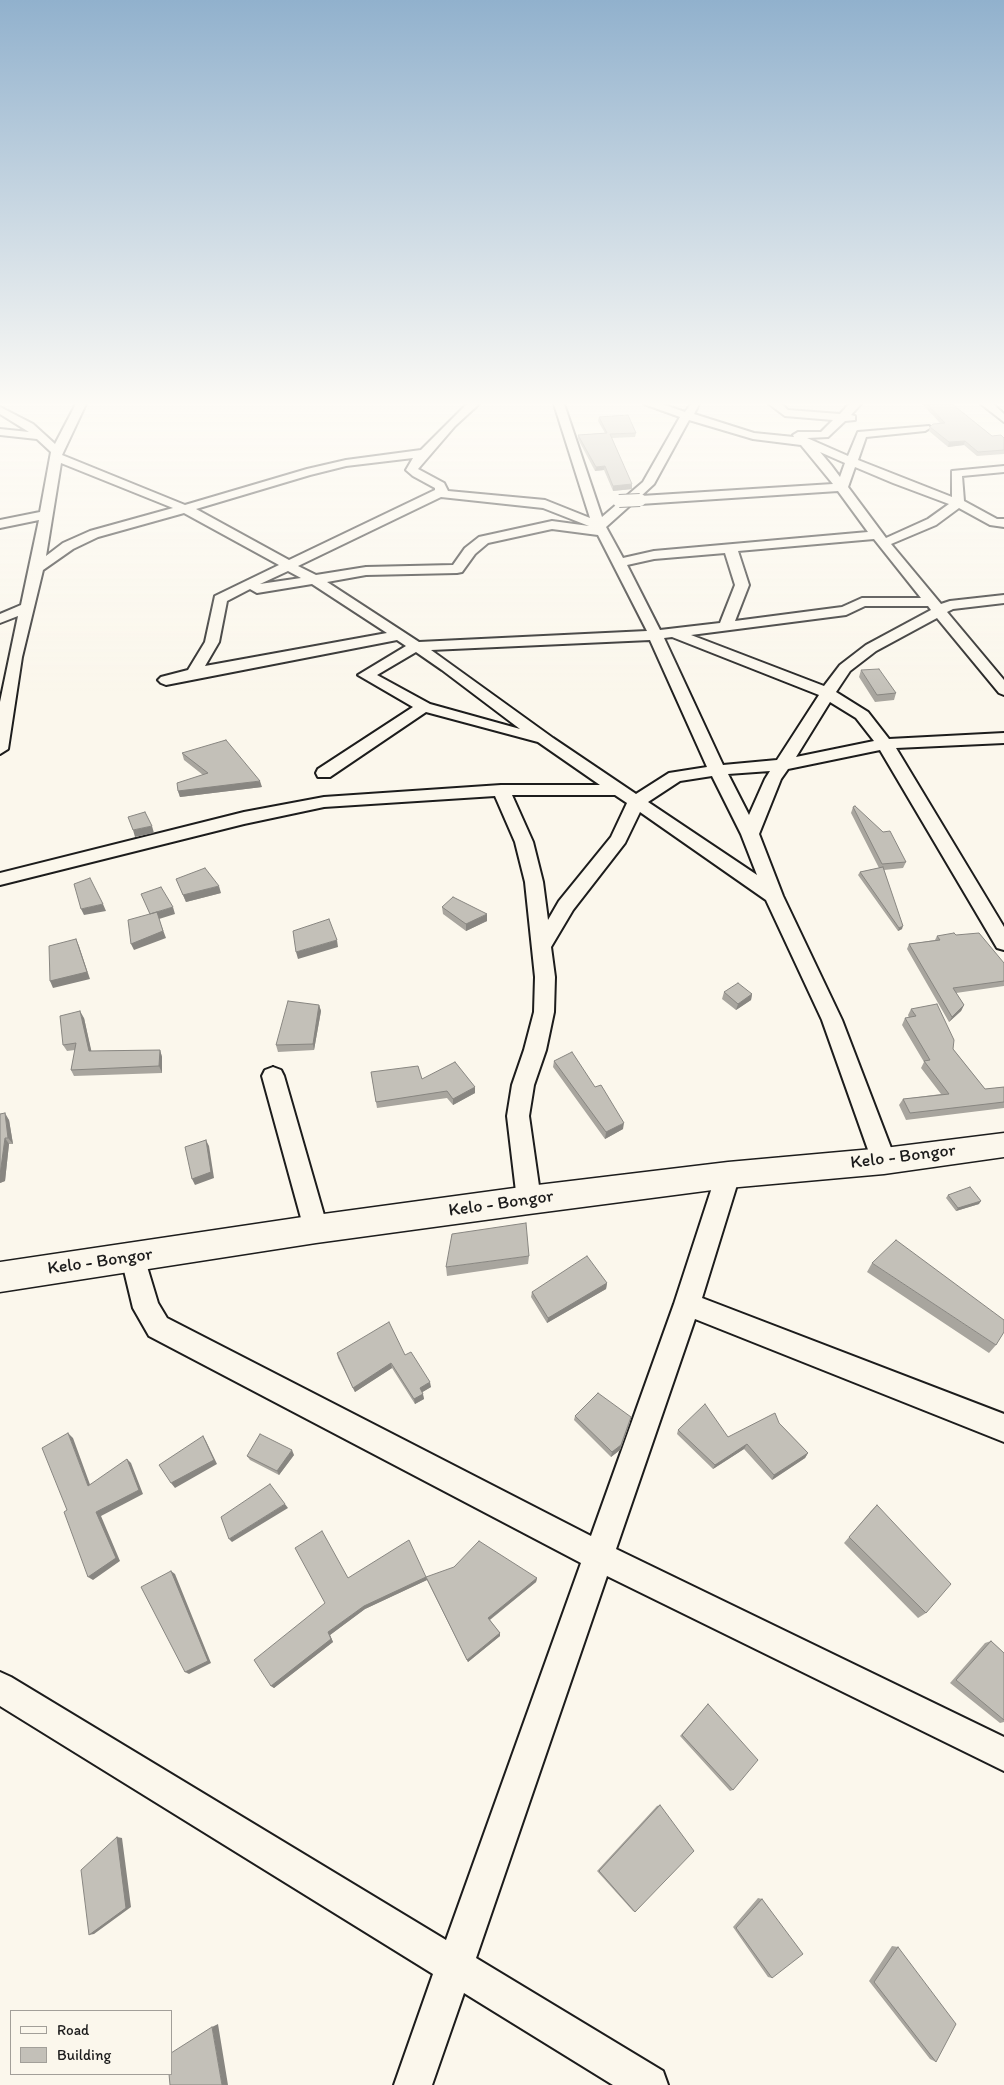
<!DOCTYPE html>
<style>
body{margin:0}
#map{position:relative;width:1004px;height:2085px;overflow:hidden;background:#fbf7ec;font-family:Itim,sans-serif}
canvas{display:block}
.legend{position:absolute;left:10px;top:2010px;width:162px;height:65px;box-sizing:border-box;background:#fbf7ec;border:1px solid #a29f99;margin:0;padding:6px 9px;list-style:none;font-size:15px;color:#1c1c1c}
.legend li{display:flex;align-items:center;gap:10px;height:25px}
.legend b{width:25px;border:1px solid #a29f99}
</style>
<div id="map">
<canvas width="1004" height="2085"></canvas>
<ul class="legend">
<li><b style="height:6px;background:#fbf7ec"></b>Road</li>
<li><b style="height:14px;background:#c3c0b8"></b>Building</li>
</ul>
</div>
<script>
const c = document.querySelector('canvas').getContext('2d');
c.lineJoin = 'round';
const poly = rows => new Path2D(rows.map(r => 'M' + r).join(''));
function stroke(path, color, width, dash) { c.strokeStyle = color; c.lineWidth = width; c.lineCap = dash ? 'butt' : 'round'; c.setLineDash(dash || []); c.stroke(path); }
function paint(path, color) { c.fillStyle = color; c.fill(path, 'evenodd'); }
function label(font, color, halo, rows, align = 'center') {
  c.font = font + ' Itim,sans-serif'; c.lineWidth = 4; c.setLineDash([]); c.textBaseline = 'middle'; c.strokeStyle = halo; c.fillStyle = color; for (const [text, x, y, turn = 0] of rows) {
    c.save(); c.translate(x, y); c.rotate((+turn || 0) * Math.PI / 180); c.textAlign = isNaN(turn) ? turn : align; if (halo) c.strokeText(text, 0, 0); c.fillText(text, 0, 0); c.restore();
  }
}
const minor = poly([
 [76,404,86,404,62,455,185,505,307,469,346,460,421,450,467,404,479,404,455,426,418,469,444,483,448,491,545,500,590,518,554,404,564,404,602,517,643,482,680,417,644,404,662,404,685,412,691,404,699,404,694,414,754,433,794,437,793,435,798,432,821,432,833,420,785,416,769,404,781,404,788,410,840,414,849,404,861,404,851,415,855,416,855,420,845,421,828,437,807,438,848,456,858,432,929,426,930,428,925,431,866,437,858,460,952,497,952,471,1004,466,1004,472,962,476,964,501,997,519,1004,519,1004,527,990,525,959,508,936,525,891,544,941,604,950,601,1004,595,1004,603,953,609,947,612,1004,680,1004,695,999,693,937,618,876,651,850,671,836,692,868,712,889,739,1004,733,1004,743,896,748,1004,927,1004,950,997,948,880,750,788,769,781,779,759,834,783,896,842,1020,896,1161,892,1168,884,1171,876,1168,872,1161,822,1020,766,900,640,812,625,843,573,910,551,947,555,977,554,1012,546,1050,534,1085,529,1116,541,1200,537,1207,529,1210,521,1207,517,1200,507,1116,512,1085,524,1050,534,1012,535,977,525,882,515,842,495,796,324,807,244,824,0,885,0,873,244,812,324,797,501,785,600,785,538,742,426,712,330,777,318,777,316,773,318,769,413,707,358,675,406,646,397,640,166,685,161,683,158,680,161,677,188,670,205,642,215,596,279,565,184,513,98,537,73,549,43,570,22,657,8,749,0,754,0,702,18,616,0,623,0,614,21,605,39,520,0,528,0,520,40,512,51,452,37,439,0,435,0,429,29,432,0,414,0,407,33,424,55,444,76,404],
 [689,420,753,439,801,445,833,484,641,496,654,484,689,420],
 [820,452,845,463,840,477,831,465,820,452],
 [413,458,406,470,413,476,435,488,435,490,289,560,196,509,310,475,346,466,413,458],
 [61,463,173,508,90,531,63,543,46,556,61,463],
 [855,467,893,483,949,504,928,519,886,538,848,487,855,467],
 [838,491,868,532,654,551,623,558,606,527,635,501,640,504,838,491],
 [441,497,543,508,589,526,552,521,479,537,465,548,453,565,366,567,316,575,298,566,441,497],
 [552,529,598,535,647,631,419,642,327,582,366,575,457,573,462,572,475,554,488,543,552,529],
 [874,539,921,598,862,598,842,607,735,621,749,585,738,551,874,539],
 [725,553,735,585,720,623,660,630,627,565,654,559,725,553],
 [288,571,301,578,260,584,288,571],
 [312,584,387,633,205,666,219,642,227,601,250,589,257,593,312,584],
 [865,606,928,606,931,610,866,645,840,665,824,686,691,635,846,615,865,606],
 [672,637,819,695,777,760,723,765,664,638,672,637],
 [650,640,707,767,669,773,636,794,553,738,431,650,650,640],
 [416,652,442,670,520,729,430,704,377,675,416,652],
 [830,702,856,718,874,741,796,757,830,702],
 [770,771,765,779,749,815,728,774,770,771],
 [712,776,741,834,757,875,648,802,680,781,712,776],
 [512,795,615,795,627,803,611,837,559,901,548,920,543,882,533,842,512,795],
 [981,404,993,404,1004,414,1004,422,981,404],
 [273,1067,281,1070,284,1076,328,1229,325,1237,316,1240,307,1237,304,1229,262,1076,265,1070,273,1067],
 [728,1165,736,1168,740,1175,702,1298,1004,1414,1004,1442,695,1319,616,1549,1004,1737,1004,1771,607,1576,476,1958,663,2071,668,2085,613,2085,464,1993,432,2085,394,2085,433,1974,0,1706,0,1672,11,1677,446,1940,581,1563,149,1336,133,1308,121,1258,124,1250,133,1247,142,1250,158,1303,167,1318,591,1536,674,1304,716,1175,720,1168,728,1165]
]);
const trunk = poly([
 [1004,1133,1004,1157,884,1174,728,1188,529,1214,316,1243,0,1292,0,1262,316,1215,529,1186,728,1162,884,1148,1004,1133]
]);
const minorBridge = poly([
 [619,501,640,500]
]);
const wall = poly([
 [922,404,952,404,992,436,1004,438,1004,454,977,456,964,445,948,447,929,431,930,427,940,423],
 [599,417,636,433,635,437,612,438,632,489,613,491,604,470,595,471,578,439,578,435,605,433,598,421],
 [861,670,896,693,894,700,875,702,859,677],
 [182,753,262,787,180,797,178,791,203,775,184,760],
 [853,807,906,862,903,868,884,870,902,929,898,931,858,875,860,872,879,868,851,813],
 [176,879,221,893,186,902],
 [442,907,487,921,466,931,443,914],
 [956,935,1004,963,1004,986,956,993,964,1005,961,1011,949,1022,907,949,909,944,935,940,937,936],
 [724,992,752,994,751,1000,736,1010,722,999],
 [319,1005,321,1011,314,1050,278,1052,276,1045],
 [911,1009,953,1049,985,1089,1004,1087,1004,1108,906,1120,899,1105,903,1099,941,1094,921,1068,924,1062,902,1025,905,1018,909,1018,908,1015],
 [84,1018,91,1051,160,1050,162,1057,162,1073,74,1076,71,1070,75,1050,67,1051,63,1045],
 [554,1061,623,1129,605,1139,553,1067],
 [371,1072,422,1079,475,1093,453,1105,447,1098,377,1108],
 [0,1114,9,1120,13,1144,9,1144,5,1181,0,1183],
 [948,1195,979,1204,956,1211,946,1198],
 [529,1256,528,1264,447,1276,446,1267],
 [872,1263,996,1345,989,1353,867,1272],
 [607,1283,606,1289,547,1323,531,1297,532,1292],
 [337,1353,405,1355,431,1387,422,1392,424,1399,415,1404,392,1368,355,1392,338,1358],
 [575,1416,630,1422,620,1450,611,1457,574,1420],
 [779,1423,808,1453,805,1458,772,1480,744,1449,713,1469,677,1434,678,1430,728,1437],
 [294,1455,279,1475,250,1460,247,1456],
 [877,1505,926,1613,918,1618,844,1543,871,1511],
 [426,1577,537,1578,536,1582,490,1620,500,1633,500,1636,468,1662,427,1580,365,1609,330,1635,333,1642,274,1688,271,1686,325,1603,348,1578],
 [991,1641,1004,1653,1004,1722,1000,1723,950,1683,985,1643],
 [708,1704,733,1790,730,1791,680,1736],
 [660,1805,635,1912,633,1911,597,1871,657,1806],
 [758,1898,762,1899,772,1978,768,1977,733,1927],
 [892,1946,898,1947,936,2062,930,2059,869,1981]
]);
const shadedWall = poly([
 [965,441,964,445,948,447,949,442],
 [605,466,604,470,595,471,596,467],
 [632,484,632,489,613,491,613,486],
 [260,781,262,787,180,797,178,791],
 [152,826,154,833,135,837,133,830],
 [219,886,221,893,186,902,183,895],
 [103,904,106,911,84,915,81,909],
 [173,907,175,914,159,919,166,938,134,950,131,944,150,914],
 [487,914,487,921,466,931,466,924],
 [903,926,902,929,898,931,899,928],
 [76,939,79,946,90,979,53,988,50,981],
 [337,940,338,947,298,959,296,952],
 [752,994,751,1000,736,1010,738,1004],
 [319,1005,321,1011,314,1050,313,1044],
 [964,1005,961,1011,949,1022,952,1017],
 [80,1011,84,1018,93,1058,89,1051],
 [160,1050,162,1057,162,1073,159,1066],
 [475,1087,475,1093,453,1105,453,1099],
 [5,1113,9,1120,13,1144,8,1138],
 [624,1123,623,1129,605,1139,606,1132],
 [5,1138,9,1144,5,1181,0,1183,0,1175],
 [206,1140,209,1146,214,1178,195,1185,192,1179],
 [981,1201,979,1204,956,1211,958,1208],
 [607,1283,606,1289,547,1323,548,1318],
 [391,1363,392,1368,355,1392,353,1388],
 [430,1382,431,1387,421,1393,420,1388],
 [423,1394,424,1399,415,1404,414,1399],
 [630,1422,620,1450,611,1457,612,1452],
 [68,1433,73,1438,92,1490,88,1486],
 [203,1436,206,1441,217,1464,175,1488,171,1483],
 [747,1444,744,1449,713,1469,715,1465],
 [292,1450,294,1455,279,1475,277,1471],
 [808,1453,805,1458,772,1480,774,1475],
 [127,1459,131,1463,143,1494,101,1516,120,1561,93,1580,88,1577,96,1512],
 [285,1504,288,1508,232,1542,229,1539],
 [171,1571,175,1574,211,1663,189,1674,185,1672],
 [426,1577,427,1580,365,1609,330,1635,333,1642,274,1688,271,1686,328,1632,364,1606],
 [537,1578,536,1582,488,1621,488,1618],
 [500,1633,500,1636,468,1662,467,1660],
 [117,1837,122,1838,131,1907,94,1934,89,1935],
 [218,2024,228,2085,222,2085,212,2027]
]);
const building = poly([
 [927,404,952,404,992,436,1001,435,1004,438,1004,450,978,452,965,441,949,442,930,427,933,424,945,423,927,404],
 [628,415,636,433,610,434,632,484,613,486,605,466,596,467,578,435,607,433,599,417,628,415],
 [879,669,896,693,877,695,861,670,879,669],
 [226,740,260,781,178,791,177,783,208,773,182,753,226,740],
 [855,806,883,832,890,831,906,862,882,864,853,807,855,806],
 [145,812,152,826,133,830,128,817,145,812],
 [883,867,903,926,899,928,860,872,883,867],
 [205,868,219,886,183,895,176,879,205,868],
 [90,878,103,904,81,909,74,884,90,878],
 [161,887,173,907,150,914,141,894,161,887],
 [453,897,487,914,466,924,442,907,453,897],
 [157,912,163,931,131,944,128,920,157,912],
 [329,919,337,940,296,952,293,931,329,919],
 [954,933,956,935,979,933,1004,963,1004,981,953,988,964,1005,952,1017,909,944,940,940,937,936,954,933],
 [76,939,87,972,50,981,49,946,76,939],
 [738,983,752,994,738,1004,724,992,738,983],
 [288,1001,319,1005,313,1044,276,1045,288,1001],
 [937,1004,954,1040,953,1049,985,1089,1004,1087,1004,1102,910,1113,903,1099,949,1094,924,1061,930,1060,905,1018,916,1016,911,1009,937,1004],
 [80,1011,89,1051,160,1050,159,1066,71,1070,76,1043,63,1045,60,1016,80,1011],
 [572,1052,595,1087,601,1085,624,1123,606,1132,554,1061,572,1052],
 [455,1062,475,1087,453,1099,447,1091,376,1102,371,1072,418,1066,422,1079,455,1062],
 [5,1113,8,1138,5,1138,0,1175,0,1114,5,1113],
 [206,1140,211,1172,192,1179,185,1147,206,1140],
 [970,1187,981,1201,958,1208,948,1195,970,1187],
 [526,1223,529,1256,446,1267,452,1234,526,1223],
 [896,1240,1004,1320,1004,1332,996,1345,872,1263,896,1240],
 [587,1256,607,1283,548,1318,532,1292,587,1256],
 [389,1322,405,1355,411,1352,430,1382,420,1388,423,1394,414,1399,391,1363,353,1388,337,1353,389,1322],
 [598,1393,631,1417,621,1445,612,1452,575,1416,598,1393],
 [705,1404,728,1437,775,1413,779,1423,808,1453,774,1475,747,1444,715,1465,678,1430,705,1404],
 [68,1433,88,1486,127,1459,139,1490,96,1512,116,1558,88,1577,64,1512,67,1510,42,1448,68,1433],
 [260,1434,292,1450,277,1471,247,1456,260,1434],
 [203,1436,214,1460,171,1483,159,1465,203,1436],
 [270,1484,285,1504,229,1539,221,1517,270,1484],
 [877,1505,951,1584,926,1613,849,1537,877,1505],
 [322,1531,348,1578,409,1540,426,1577,364,1606,328,1632,331,1639,271,1686,254,1660,325,1603,295,1548,322,1531],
 [479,1541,537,1578,488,1618,500,1633,467,1660,426,1577,454,1567,479,1541],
 [171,1571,208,1661,185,1672,141,1587,171,1571],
 [991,1641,1004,1653,1004,1720,956,1680,991,1641],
 [708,1704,758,1760,733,1790,682,1735,708,1704],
 [660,1805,694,1851,635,1912,599,1871,660,1805],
 [117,1837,126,1908,89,1935,81,1870,117,1837],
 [762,1899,803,1954,772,1978,736,1928,762,1899],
 [898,1947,956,2024,936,2062,874,1982,898,1947],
 [212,2027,222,2085,170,2085,169,2074,171,2074,171,2053,212,2027]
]);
const streetNames = [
 ["Kelo - Bongor",903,1157,-7],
 ["Kelo - Bongor",501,1204,-8],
 ["Kelo - Bongor",100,1262,-8]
];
stroke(minor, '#1c1c1c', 4);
stroke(trunk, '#1c1c1c', 3);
paint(minor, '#fbf7ec');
paint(trunk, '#fbf7ec');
stroke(minorBridge, '#1c1c1c', 14, []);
stroke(minorBridge, '#fbf7ec', 12);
paint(wall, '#a8a59e');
paint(shadedWall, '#888681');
paint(building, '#c3c0b8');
stroke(building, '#888681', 1);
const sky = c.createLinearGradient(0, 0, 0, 696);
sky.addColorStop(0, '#91b1cd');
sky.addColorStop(0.58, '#fdfbf6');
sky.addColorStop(1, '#fdfbf600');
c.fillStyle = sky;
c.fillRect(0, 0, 1004, 696);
label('18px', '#1c1c1c', '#fbf7ec', streetNames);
</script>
